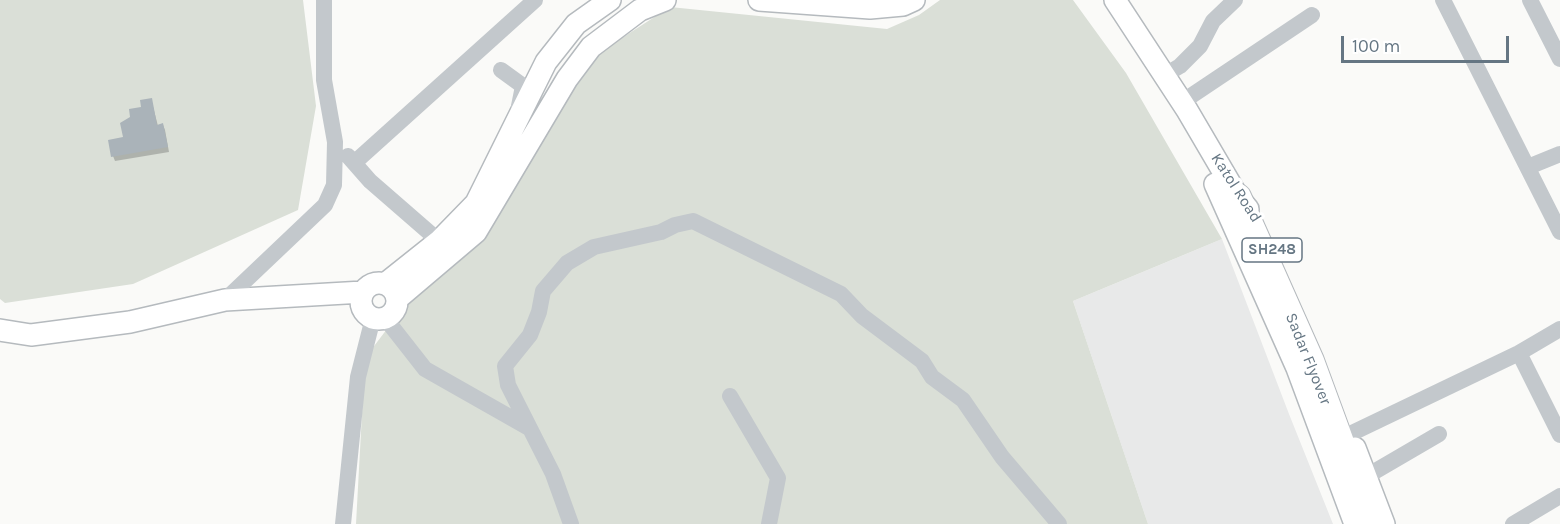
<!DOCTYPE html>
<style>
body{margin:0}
#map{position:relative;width:1560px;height:524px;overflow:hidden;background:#fafaf8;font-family:Karla,sans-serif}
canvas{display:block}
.scale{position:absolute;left:1341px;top:36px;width:168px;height:27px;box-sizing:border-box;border:3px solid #657683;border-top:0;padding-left:8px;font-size:18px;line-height:21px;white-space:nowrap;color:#657683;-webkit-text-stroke:4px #fff;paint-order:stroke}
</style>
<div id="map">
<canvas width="1560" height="524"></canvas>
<div class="scale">100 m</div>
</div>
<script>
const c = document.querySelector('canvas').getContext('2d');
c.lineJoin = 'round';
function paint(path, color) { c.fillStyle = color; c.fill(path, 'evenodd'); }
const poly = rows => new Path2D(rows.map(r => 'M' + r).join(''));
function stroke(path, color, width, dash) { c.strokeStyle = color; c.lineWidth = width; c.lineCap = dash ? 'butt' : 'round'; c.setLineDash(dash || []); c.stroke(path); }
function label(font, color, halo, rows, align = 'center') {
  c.font = font + ' Karla,sans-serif'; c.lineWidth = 6; c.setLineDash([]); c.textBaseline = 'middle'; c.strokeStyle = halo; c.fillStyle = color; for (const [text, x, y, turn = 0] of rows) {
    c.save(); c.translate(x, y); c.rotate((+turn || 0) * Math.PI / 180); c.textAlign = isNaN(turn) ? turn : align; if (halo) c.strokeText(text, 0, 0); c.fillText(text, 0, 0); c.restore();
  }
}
const built = poly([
 [1222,239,1289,414,1333,524,1148,524,1073,301]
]);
const green = poly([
 [0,0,303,0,316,106,298,210,133,284,5,303,0,299],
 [940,0,1073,0,1126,73,1222,239,1073,301,1148,524,356,524,365,358,594,56,670,7,887,29,919,15]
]);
const shadow = poly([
 [151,99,158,126,163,125,165,130,169,152,115,161,113,156]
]);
const building = poly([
 [152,98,157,125,163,123,168,147,111,157,108,140,123,137,120,123,130,117,129,109,141,107,140,100]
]);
const minor = poly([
 [1443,0,1560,232],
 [1530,0,1560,59],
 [501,70,523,86,519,106],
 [1165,75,1180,66,1200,46,1213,21,1235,0],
 [1182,102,1312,15],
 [348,156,370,181,439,241],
 [354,163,535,0],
 [1528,167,1560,154],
 [225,300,325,205,334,185,335,142,324,80,324,0],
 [385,318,425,369,529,428],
 [1519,353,1560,435],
 [730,396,778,478,769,524],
 [1350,434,1519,353,1560,329],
 [1367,476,1439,434],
 [343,524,358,377,373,318],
 [571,524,553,474,508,385,505,366,530,335,539,312,543,291,567,263,594,247,661,232,675,225,693,221,841,294,862,316,922,361,932,377,963,400,1002,457,1059,524],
 [1513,524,1560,496]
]);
const major = poly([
 [759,0,870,8,903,5,914,0],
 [1115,0,1187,110,1238,197,1248,209],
 [1215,184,1297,368,1355,524],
 '361 301a18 18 0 1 1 36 0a18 18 0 1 1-36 0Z',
 [385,284,439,241,476,203,546,62,576,24,610,0],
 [397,299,476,232,567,79,591,47,640,10,665,0],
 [0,330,31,335,130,322,225,300,363,292],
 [1355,448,1384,524]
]);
const highway = poly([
 [1238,197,1311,361,1371,524]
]);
const shields = [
 [1272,250,60]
];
const shieldNames = [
 ["SH248",1272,250]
];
const streetNames = [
 ["Katol Road",1236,188,57],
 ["Sadar Flyover",1308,359,68]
];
paint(built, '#e8e9e9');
paint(green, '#dadfd7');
paint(shadow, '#0003');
paint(building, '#aab3b9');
stroke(major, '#b5babe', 24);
stroke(highway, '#b4b9bd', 28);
stroke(minor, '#c3c8cc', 16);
stroke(major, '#fff', 21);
stroke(highway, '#fff', 26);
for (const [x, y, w] of shields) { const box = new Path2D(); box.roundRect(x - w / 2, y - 12, w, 24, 4.5); c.fillStyle = '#fff'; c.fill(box); stroke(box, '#657683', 1.5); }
label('bold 15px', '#657683', null, shieldNames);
label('16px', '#657683', '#fff', streetNames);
</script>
